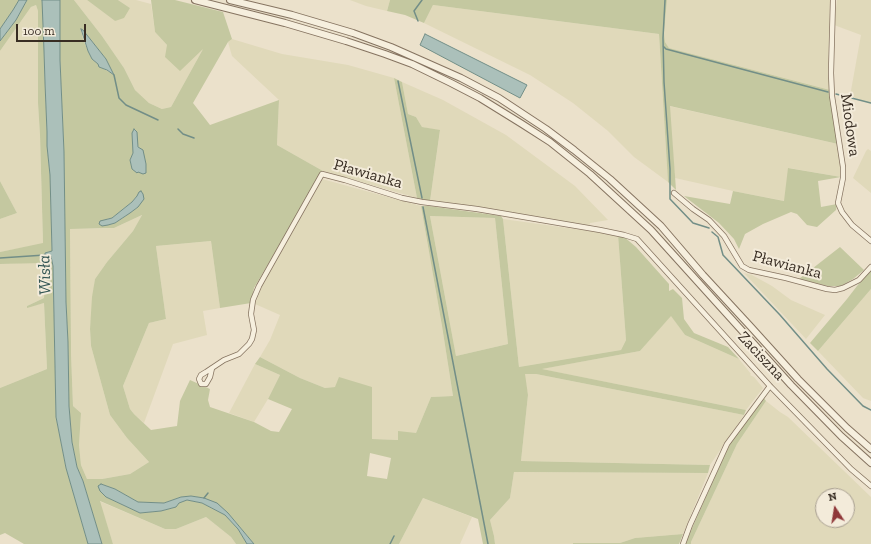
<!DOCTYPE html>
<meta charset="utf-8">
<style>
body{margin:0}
#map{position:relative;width:871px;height:544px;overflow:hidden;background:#ebe1cb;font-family:"Zilla Slab",serif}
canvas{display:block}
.north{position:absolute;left:815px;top:488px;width:40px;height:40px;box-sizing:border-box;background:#f3ebda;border:1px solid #a89f91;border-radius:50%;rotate:348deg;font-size:11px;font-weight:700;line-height:16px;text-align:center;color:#382d23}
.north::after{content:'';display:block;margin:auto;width:14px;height:18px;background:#8f3739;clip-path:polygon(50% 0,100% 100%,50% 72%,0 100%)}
.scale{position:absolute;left:16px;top:24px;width:70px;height:18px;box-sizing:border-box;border:2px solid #382d23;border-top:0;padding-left:5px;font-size:12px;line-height:14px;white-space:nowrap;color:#382d23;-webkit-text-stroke:3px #f3ebda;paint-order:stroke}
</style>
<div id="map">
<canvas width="871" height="544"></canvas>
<div class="north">N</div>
<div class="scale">100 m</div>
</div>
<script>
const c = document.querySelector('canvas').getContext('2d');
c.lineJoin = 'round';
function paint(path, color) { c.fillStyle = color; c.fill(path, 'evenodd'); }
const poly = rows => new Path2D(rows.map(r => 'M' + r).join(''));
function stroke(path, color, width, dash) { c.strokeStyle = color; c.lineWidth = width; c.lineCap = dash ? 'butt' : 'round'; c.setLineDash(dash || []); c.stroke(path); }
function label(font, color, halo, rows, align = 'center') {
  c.font = font + ' "Zilla Slab",serif'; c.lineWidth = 4; c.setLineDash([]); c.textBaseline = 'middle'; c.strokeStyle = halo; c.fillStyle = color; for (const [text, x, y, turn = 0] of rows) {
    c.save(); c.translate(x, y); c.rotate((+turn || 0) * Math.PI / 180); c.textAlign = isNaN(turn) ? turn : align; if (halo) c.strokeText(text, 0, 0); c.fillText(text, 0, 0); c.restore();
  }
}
const farmland = poly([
 [74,0,87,0,115,21,130,8,118,0,136,0,151,4,155,32,167,45,204,47,171,107,162,109,149,103,135,90,124,68,102,36],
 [350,0,390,0,387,11,366,6],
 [667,0,830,0,828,74,830,90,669,48,665,42,664,33],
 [837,0,871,0,871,104,850,96,861,35,834,25],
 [36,5,38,11,38,103,40,135,43,244,0,252,0,219,17,213,0,181,0,51,31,7],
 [433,5,659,34,668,182,634,157,608,131,573,103,530,75,424,23],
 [232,39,282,54,348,65,394,78,417,198,323,171,277,145,279,100,232,56,228,42],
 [402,82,443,100,506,135,575,186,608,220,590,223,589,227,430,201,440,131,422,127,416,117,408,114],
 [669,106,838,144,841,177,789,168,785,201,733,191,675,178],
 [868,149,871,151,871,193,853,178,866,151],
 [322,179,421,206,442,326,453,396,431,397,416,433,399,440,372,439,335,387,325,388,300,378,260,357,270,340,280,315,255,304,262,286],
 [142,215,133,231,107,262,95,279,90,329,91,346,110,415,127,438,149,462,130,474,102,479,87,479,81,465,79,445,81,413,73,406,71,353,71,343,70,229,97,229,114,228],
 [430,216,495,218,508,344,456,356],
 [503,219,618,235,626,340,621,350,519,367],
 [211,241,220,308,203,311,207,335,173,344,144,423,134,414,130,409,123,386,149,323,166,319,156,246],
 [43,262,45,281,44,298,27,306,27,307,44,303,47,369,0,388,0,264],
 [744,273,752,275,772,286,791,300,825,315,806,339],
 [871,289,871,401,863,398,818,351],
 [671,315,685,335,739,359,751,374,750,375,754,377,763,388,746,410,541,369,640,351],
 [255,364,280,375,268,399,254,422,229,413],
 [524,374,536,374,744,415,710,465,521,461,528,395],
 [766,401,780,412,788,417,871,497,871,544,691,544,691,542,737,444],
 [823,496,847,496,847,520,823,520],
 [514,472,708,473,683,534,635,538,620,543,573,543,573,544,495,544,494,536,490,520,510,498],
 [423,498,472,517,460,544,399,544],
 [99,501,165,529,176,529,206,517,231,537,236,544,113,544]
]);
const green = poly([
 [0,0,19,0,13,10,0,29],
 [27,0,42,0,43,9,45,83,47,132,47,146,50,175,52,251,45,253,45,256,51,256,53,266,56,417,66,468,88,544,24,544,5,533,0,535,0,388,47,369,44,303,27,308,27,306,44,298,45,281,43,263,0,264,0,252,43,243,40,135,38,103,38,11,36,5,31,7,0,51,0,41,16,20],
 [60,0,74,0,102,36,124,68,135,90,149,103,162,109,171,107,203,49,180,71,165,57,167,45,155,32,151,0,175,0,223,12,232,39,228,42,193,103,210,125,279,100,277,145,323,171,254,288,251,303,220,308,211,241,156,246,166,319,149,323,123,386,130,409,134,414,151,430,177,426,180,401,190,380,210,389,208,400,210,407,254,422,271,431,279,432,292,409,268,399,280,375,255,364,260,357,300,378,325,388,335,387,339,377,372,387,372,439,398,440,398,431,416,433,431,397,453,396,442,326,421,206,429,206,501,216,503,219,519,367,621,350,626,340,618,235,623,236,636,247,669,284,669,291,673,289,682,298,684,319,694,333,728,347,739,359,685,335,671,316,640,351,542,369,746,410,744,415,536,374,525,374,528,395,521,461,710,465,708,473,514,472,510,498,490,520,494,536,495,544,483,544,478,519,423,498,399,544,254,544,228,513,204,498,191,496,181,497,164,503,138,502,115,489,101,484,106,497,140,513,161,511,176,507,178,503,187,500,202,503,225,515,238,529,247,544,236,544,231,537,206,517,176,529,165,529,100,501,113,544,102,544,83,481,77,467,72,442,69,406,68,342,66,302,64,152,60,60],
 [81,29,83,30,106,59,113,74,104,69,99,67,98,64,92,59,88,51,83,39],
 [132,133,144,158,146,164,141,172,132,169,130,160,133,153,133,149],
 [137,196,138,207,123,218,115,223,108,225,107,219,112,218,132,202],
 [142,215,133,231,107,262,95,279,92,297,90,329,91,346,110,415,127,438,149,462,130,474,102,479,87,479,81,465,79,445,81,413,73,406,71,353,71,343,70,229,114,228],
 [430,216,495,218,508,344,456,356],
 [370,453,391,458,387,479,367,476],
 [87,0,118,0,130,8,124,18,115,21],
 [390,0,667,0,664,33,665,42,669,48,830,90,838,144,670,106,676,190,668,182,659,34,433,5,424,23,405,15,387,11],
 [394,78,402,82,408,114,416,117,422,127,440,130,430,201,417,198],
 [788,168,841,177,818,181,821,207,837,204,836,210,817,227,807,225,797,214,791,212,763,224,745,234,739,249,734,239,719,223,684,196,730,204,733,191,784,201],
 [0,181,17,213,0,219],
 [840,247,864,270,853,279,841,286,828,286,799,279],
 [871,270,871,289,818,351,810,343,847,299,857,286],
 [764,398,766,401,737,444,691,542,691,544,685,544,729,445],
 [683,534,679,544,573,544,573,543,620,543,635,538]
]);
const water = poly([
 [19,0,27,0,16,20,0,41,0,29,13,10,19,0],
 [42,0,60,0,60,60,64,152,66,302,68,342,69,406,72,442,77,467,83,481,102,544,88,544,66,468,56,417,53,266,51,256,45,256,45,253,52,251,50,175,47,146,47,132,45,83,44,51,42,0],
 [81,29,83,30,106,59,114,75,107,70,99,67,98,64,92,59,88,51,81,29],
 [425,34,527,85,520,98,420,45,425,34],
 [134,129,137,132,138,147,143,150,146,164,146,173,143,174,138,172,137,173,132,169,130,160,133,153,132,133,134,129],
 [141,191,143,194,144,199,138,207,130,213,115,223,108,225,102,226,99,224,100,221,112,218,132,202,137,196,139,192,141,191],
 [101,484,115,489,138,502,164,503,181,497,191,496,204,498,217,503,228,513,254,544,247,544,238,529,225,515,202,503,187,500,179,503,176,507,161,511,140,513,106,497,100,491,98,486,101,484]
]);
const stream = poly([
 [665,0,663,38,664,82,670,169,670,199,693,223,709,228],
 [418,21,414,11,422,0],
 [663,46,666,49,828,92],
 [114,75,119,98,126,105,158,120],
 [398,81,422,198],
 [836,94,871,103],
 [178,129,183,134,194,138],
 [423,207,488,544],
 [712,232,718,237,723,255,780,315,827,369,863,406,871,410],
 [0,258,45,255],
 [204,498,208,493],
 [390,544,394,536]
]);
const minor = poly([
 [833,0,831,73,832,96,843,167,843,178,838,203,842,212,852,225,871,241],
 [674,193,693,209,709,220,724,236,742,266,749,270,786,278,827,289,835,290,843,288,859,280,871,267],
 [212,368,210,377,206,384,201,384,199,379,201,375,206,372,224,360,239,354,249,344,252,339,254,330,251,314,253,300,259,286,322,174,345,180,402,198,422,202,477,209,600,230,624,235,637,239,770,386,851,469,871,486],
 [683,544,690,525,727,444,770,386]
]);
const tertiary = poly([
 [195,0,285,23,346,41,385,54,412,64,451,83,480,98,522,124,550,142,590,174,651,230,791,385,841,436,871,463],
 [230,0,292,15,353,33,391,47,461,78,499,98,546,129,574,150,610,179,661,226,703,275,751,327,798,379,847,428,871,449]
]);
const streetNames = [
 ["Miodowa",850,125,82],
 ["Pławianka",368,174,16],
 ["Pławianka",787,265,15],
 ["Zaciszna",761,356,47]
];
const waterNames = [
 ["Wisła",45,275,-92]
];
paint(farmland, '#e0d9ba');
paint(green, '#c4c8a0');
paint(water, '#abc0ba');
stroke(water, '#728e87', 1);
stroke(stream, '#728e87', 1.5);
stroke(minor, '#867461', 6);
stroke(tertiary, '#867461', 8);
stroke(minor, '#f6efde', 4.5);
stroke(tertiary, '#f6efde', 6);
label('16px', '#382d23', '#f3ebda', streetNames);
label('italic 17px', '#345654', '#f3ebda', waterNames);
</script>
